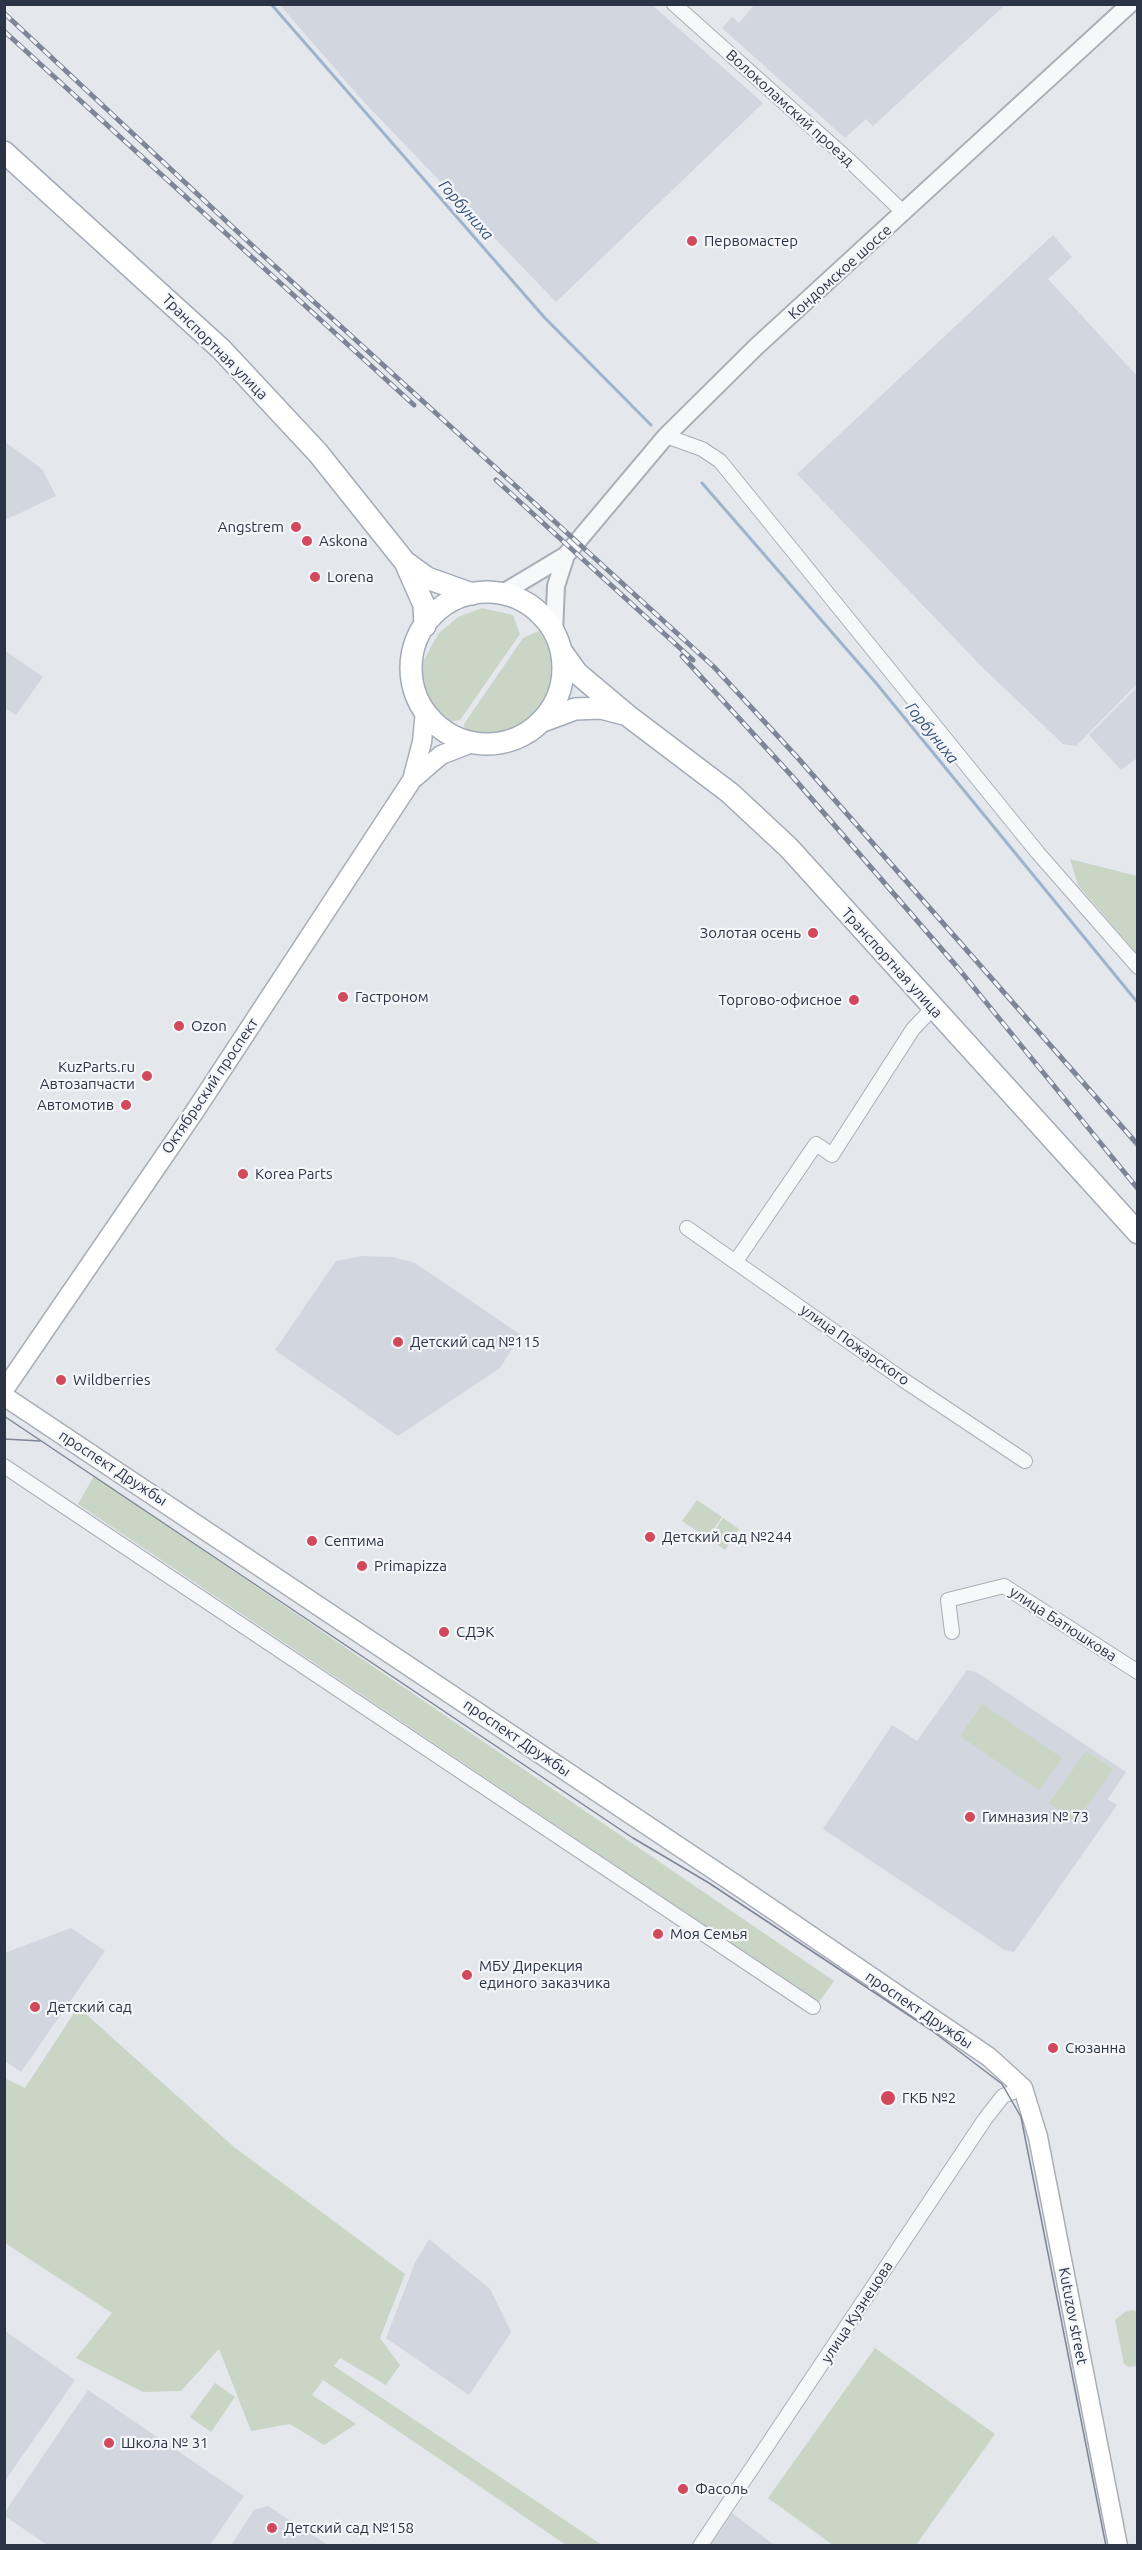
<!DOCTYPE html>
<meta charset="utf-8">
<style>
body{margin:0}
#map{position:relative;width:1142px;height:2550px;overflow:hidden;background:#e4e7ec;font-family:Ubuntu,sans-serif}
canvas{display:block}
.frame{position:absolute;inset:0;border:6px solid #2b3445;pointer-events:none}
</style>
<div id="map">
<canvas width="1142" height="2550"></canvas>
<div class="frame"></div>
</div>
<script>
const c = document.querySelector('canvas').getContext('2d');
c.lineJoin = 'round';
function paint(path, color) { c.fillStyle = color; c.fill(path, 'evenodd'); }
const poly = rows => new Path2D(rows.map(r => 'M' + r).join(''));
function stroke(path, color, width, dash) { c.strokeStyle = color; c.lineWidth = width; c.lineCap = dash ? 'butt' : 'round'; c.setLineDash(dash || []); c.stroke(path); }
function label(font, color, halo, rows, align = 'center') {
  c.font = font + ' Ubuntu,sans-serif'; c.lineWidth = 4.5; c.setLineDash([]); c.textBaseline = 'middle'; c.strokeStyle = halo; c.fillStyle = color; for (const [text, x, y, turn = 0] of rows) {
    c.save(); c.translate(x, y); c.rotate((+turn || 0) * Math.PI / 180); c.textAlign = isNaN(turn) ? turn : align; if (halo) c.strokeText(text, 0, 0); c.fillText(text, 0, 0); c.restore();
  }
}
const built = poly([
 [755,4,1005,4,1005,5,873,126,866,119,845,138,722,28,732,17,739,23],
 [280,5,652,5,763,103,556,302,362,100],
 [1053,235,1072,257,1048,279,1138,377,1137,684,1076,746,1063,744,984,669,797,474],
 [5,442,42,469,56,496,5,520],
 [4,650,43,677,16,715,5,708],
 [1137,687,1137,758,1121,770,1089,735],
 [362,1256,393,1257,415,1263,521,1335,500,1368,398,1436,275,1350,336,1261],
 [967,1670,978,1673,1126,1772,1108,1799,1117,1805,1014,1952,1005,1950,823,1829,892,1725,917,1741],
 [71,1928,105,1951,21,2072,5,2061,5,1953],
 [429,2239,490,2289,511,2332,469,2395,386,2338,415,2263],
 [5,2331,75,2380,5,2481],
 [88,2390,244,2496,210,2545,47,2545,5,2516,5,2512],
 [268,2506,328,2545,231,2545,254,2510],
 [732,2513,774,2545,710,2545]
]);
const green = poly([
 [482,608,513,615,520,634,460,720,443,723,434,713,419,682,423,662,438,634,458,617],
 [539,631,551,651,556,677,548,704,530,724,507,735,485,738,465,734,464,724,523,638],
 [1070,859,1137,876,1137,954,1078,885],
 [94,1476,834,1981,819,2002,78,1504],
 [697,1500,722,1517,707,1538,682,1521],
 [723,1518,739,1529,725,1550,709,1539],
 [982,1704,1062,1758,1039,1790,960,1736],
 [1086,1751,1113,1769,1076,1822,1049,1803],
 [78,2007,234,2147,405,2274,380,2338,400,2365,386,2385,340,2358,334,2366,602,2545,566,2545,323,2380,312,2395,356,2424,324,2445,290,2424,251,2431,219,2349,181,2391,143,2392,76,2358,112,2313,5,2243,4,2078,25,2088],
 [1133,2310,1137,2312,1137,2366,1129,2367,1124,2364,1115,2320,1125,2312],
 [875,2348,995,2434,916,2545,833,2545,768,2498],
 [215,2383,235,2397,211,2432,190,2417]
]);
const stream = poly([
 [271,4,544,317,651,425],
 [702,483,876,683,1138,1003]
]);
const minor = poly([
 [674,4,852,163,904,213],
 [666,436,702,449,720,461,1038,853,1138,967],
 [687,1228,902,1379,1025,1461],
 [736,1261,816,1144,832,1155,913,1029,932,1009],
 [4,1466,813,2007],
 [952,1632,948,1600,1004,1586,1138,1672],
 [700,2546,985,2119,1003,2096,1023,2088]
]);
const tertiary = poly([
 [501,594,566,555,666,436,757,346,1130,4],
 [554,632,556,586,566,555]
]);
const secondary = poly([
 [412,780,422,742,425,711],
 [4,1390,195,1111,412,780,441,755,472,743],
 [4,1396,738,1886,989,2057,1023,2088,1038,2137,1118,2546]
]);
const primary = poly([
 [4,152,221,349,318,453,405,562,424,605,425,626],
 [408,564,427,578,472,594],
 '411 668a76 76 0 1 1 152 0a76 76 0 1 1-152 0Z',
 [562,652,577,673,627,715,730,793,789,848,1138,1233],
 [543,721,575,709,601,708,624,714]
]);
const tram = poly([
 [4,1416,633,1838,709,1883,931,2030,1002,2084,1021,2117,1106,2546],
 [4,1439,40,1441]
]);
const rail = poly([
 [4,13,255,248,714,667,797,757,1138,1145],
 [4,31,414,405],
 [496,480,693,660],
 [682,656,791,775,958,968,1138,1189]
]);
const markers = [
 [692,241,6,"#d1495b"],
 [296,527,6,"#d1495b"],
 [307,541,6,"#d1495b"],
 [315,577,6,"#d1495b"],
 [813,933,6,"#d1495b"],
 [343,997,6,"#d1495b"],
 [854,1000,6,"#d1495b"],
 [179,1026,6,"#d1495b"],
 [147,1076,6,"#d1495b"],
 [126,1105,6,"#d1495b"],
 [243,1174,6,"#d1495b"],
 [398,1342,6,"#d1495b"],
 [61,1380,6,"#d1495b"],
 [650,1537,6,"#d1495b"],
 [312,1541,6,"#d1495b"],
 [362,1566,6,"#d1495b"],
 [444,1632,6,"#d1495b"],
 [970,1817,6,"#d1495b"],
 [658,1934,6,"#d1495b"],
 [467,1975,6,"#d1495b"],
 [35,2007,6,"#d1495b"],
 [1053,2048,6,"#d1495b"],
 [888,2098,8,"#d1495b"],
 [109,2443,6,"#d1495b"],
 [683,2489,6,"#d1495b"],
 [272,2528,6,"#d1495b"]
];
const streetNames = [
 ["Волоколамский проезд",790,108,42],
 ["Кондомское шоссе",840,272,-42],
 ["Транспортная улица",215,347,45],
 ["Транспортная улица",892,963,48],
 ["Октябрьский проспект",210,1086,-56],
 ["улица Пожарского",855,1345,35],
 ["проспект Дружбы",113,1468,33],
 ["улица Батюшкова",1063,1624,33],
 ["проспект Дружбы",517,1738,34],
 ["проспект Дружбы",919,2010,34],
 ["улица Кузнецова",857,2312,-57],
 ["Kutuzov street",1073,2316,79]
];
const poiNames = [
 ["Первомастер",704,241],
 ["Angstrem",284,527,"right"],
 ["Askona",319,541],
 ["Lorena",327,577],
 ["Золотая осень",801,933,"right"],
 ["Гастроном",355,997],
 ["Торгово-офисное",842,1000,"right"],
 ["Ozon",191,1026],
 ["KuzParts.ru",135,1067,"right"],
 ["Автозапчасти",135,1084,"right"],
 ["Автомотив",114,1105,"right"],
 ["Korea Parts",255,1174],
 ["Детский сад №115",410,1342],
 ["Wildberries",73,1380],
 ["Детский сад №244",662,1537],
 ["Септима",324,1541],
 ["Primapizza",374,1566],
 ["СДЭК",456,1632],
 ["Гимназия № 73",982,1817],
 ["Моя Семья",670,1934],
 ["МБУ Дирекция",479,1966],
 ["единого заказчика",479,1983],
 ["Детский сад",47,2007],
 ["Сюзанна",1065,2048],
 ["ГКБ №2",902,2098],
 ["Школа № 31",121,2443],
 ["Фасоль",695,2489],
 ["Детский сад №158",284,2528]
];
const waterNames = [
 ["Горбуниха",466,210,49],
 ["Горбуниха",932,733,51]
];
paint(built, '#d2d6de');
paint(green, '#c9d6c5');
stroke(stream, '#9fb4cc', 3);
stroke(minor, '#a9aeb7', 16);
stroke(tertiary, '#a9aeb7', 20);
stroke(secondary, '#a9aeb7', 21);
stroke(primary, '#a3abb8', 24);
stroke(minor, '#f7f8fa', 14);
stroke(tertiary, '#f7f8fa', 16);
stroke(secondary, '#fff', 18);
stroke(primary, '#fff', 21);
stroke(tram, '#7d8696', 1.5);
stroke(rail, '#7d8696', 5);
stroke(rail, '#f4f6f9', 3, [9]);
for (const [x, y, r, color] of markers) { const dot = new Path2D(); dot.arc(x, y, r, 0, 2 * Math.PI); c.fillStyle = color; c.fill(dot); stroke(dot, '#f4f6f9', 2); }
label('15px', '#2b3445', '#f4f6f9', streetNames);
label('15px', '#2b3445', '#f4f6f9', poiNames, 'left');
label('italic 16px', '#34527a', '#f4f6f9', waterNames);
</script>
